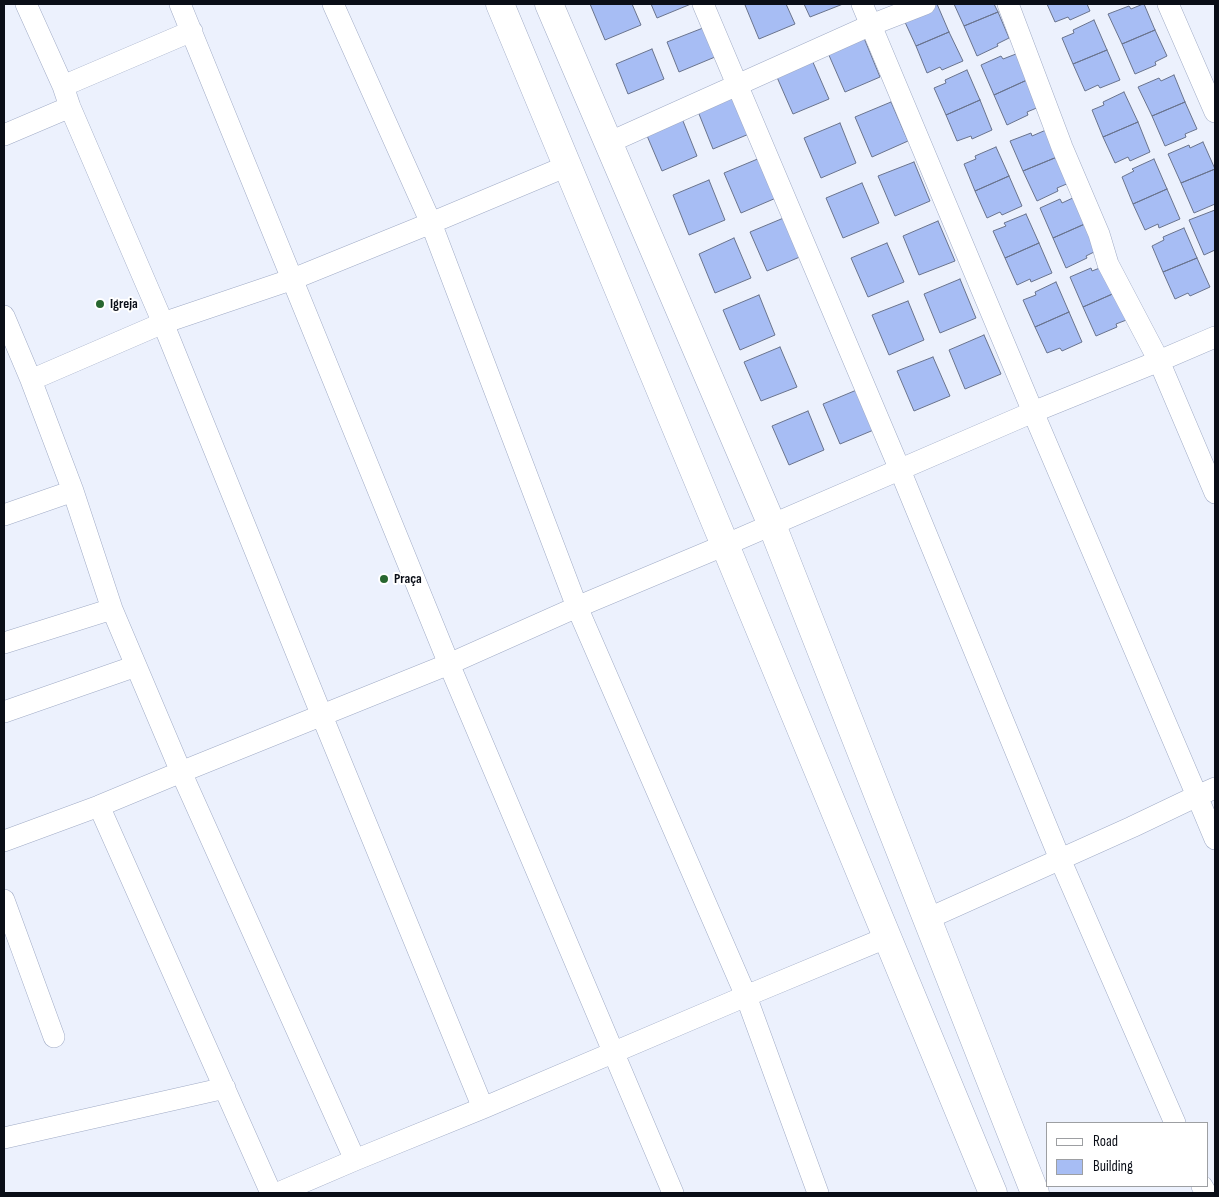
<!DOCTYPE html>
<meta charset="utf-8">
<style>
body{margin:0}
#map{position:relative;width:1219px;height:1197px;overflow:hidden;background:#ecf1fd;font-family:"Sofia Sans Condensed",sans-serif}
canvas{display:block}
.frame{position:absolute;inset:0;border:5px solid #0a0e17;pointer-events:none}
.legend{position:absolute;left:1046px;top:1122px;width:162px;height:65px;box-sizing:border-box;background:#fff;border:1px solid #9d9fa2;margin:0;padding:6px 9px;list-style:none;font-size:15px;color:#0a0e17}
.legend li{display:flex;align-items:center;gap:10px;height:25px}
.legend b{width:25px;border:1px solid #9d9fa2}
</style>
<div id="map">
<canvas width="1219" height="1197"></canvas>
<div class="frame"></div>
<ul class="legend">
<li><b style="height:6px;background:#fff"></b>Road</li>
<li><b style="height:14px;background:#a7bdf4"></b>Building</li>
</ul>
</div>
<script>
const c = document.querySelector('canvas').getContext('2d');
c.lineJoin = 'round';
function paint(path, color) { c.fillStyle = color; c.fill(path, 'evenodd'); }
const poly = rows => new Path2D(rows.map(r => 'M' + r).join(''));
function stroke(path, color, width, dash) { c.strokeStyle = color; c.lineWidth = width; c.lineCap = dash ? 'butt' : 'round'; c.setLineDash(dash || []); c.stroke(path); }
function label(font, color, halo, rows, align = 'center') {
  c.font = font + ' "Sofia Sans Condensed",sans-serif'; c.lineWidth = 4; c.setLineDash([]); c.textBaseline = 'middle'; c.strokeStyle = halo; c.fillStyle = color; for (const [text, x, y, turn = 0] of rows) {
    c.save(); c.translate(x, y); c.rotate((+turn || 0) * Math.PI / 180); c.textAlign = isNaN(turn) ? turn : align; if (halo) c.strokeText(text, 0, 0); c.fillText(text, 0, 0); c.restore();
  }
}
const building = poly([
 [590,4,632,4,641,25,605,40,590,4],
 [651,4,691,4,657,18,651,4],
 [748,4,786,4,795,24,759,39,745,5,748,4],
 [804,4,843,4,810,17,804,4],
 [932,4,937,4,949,32,916,46,904,20,932,4],
 [954,4,994,4,998,12,964,26,954,4],
 [1047,4,1087,4,1090,11,1070,20,1068,17,1055,22,1047,4],
 [1143,4,1144,4,1155,30,1122,44,1108,14,1129,6,1131,9,1143,4],
 [998,12,1009,38,997,44,998,46,977,56,964,26,998,12],
 [1094,20,1107,50,1073,64,1062,38,1074,33,1073,30,1094,20],
 [703,28,715,57,679,72,667,42,703,28],
 [1155,30,1167,56,1155,62,1156,65,1135,74,1122,44,1155,30],
 [949,32,963,61,942,70,940,67,927,73,916,46,949,32],
 [864,38,880,77,845,92,828,53,864,38],
 [652,49,664,79,628,94,616,64,652,49],
 [1107,50,1120,80,1100,88,1098,85,1085,91,1073,64,1107,50],
 [1016,54,1027,80,994,95,981,65,1001,56,1003,59,1016,54],
 [812,60,829,99,793,114,776,75,812,60],
 [967,70,980,100,946,115,934,88,946,83,945,80,967,70],
 [1174,75,1185,102,1152,116,1138,87,1159,78,1161,81,1174,75],
 [1027,80,1039,107,1027,112,1028,115,1007,125,994,95,1027,80],
 [1124,92,1138,122,1103,137,1092,110,1104,105,1103,102,1124,92],
 [733,94,749,134,713,149,697,109,733,94],
 [980,100,992,130,972,139,971,136,957,141,946,115,980,100],
 [891,102,908,141,872,157,855,117,891,102],
 [1185,102,1197,129,1185,134,1186,137,1165,146,1152,116,1185,102],
 [681,116,697,156,662,171,645,131,681,116],
 [1138,122,1150,152,1130,161,1128,157,1115,163,1103,137,1138,122],
 [840,123,856,163,821,178,804,138,840,123],
 [1046,130,1057,157,1023,171,1010,141,1031,133,1032,136,1046,130],
 [1203,142,1215,169,1181,183,1168,154,1189,145,1190,148,1203,142],
 [996,147,1009,176,975,191,964,164,976,159,975,156,996,147],
 [1057,157,1069,183,1057,188,1058,191,1037,201,1023,171,1057,157],
 [760,158,776,198,741,213,724,173,760,158],
 [1154,159,1167,189,1133,204,1122,177,1134,171,1132,169,1154,159],
 [914,162,930,201,895,216,878,176,914,162],
 [1215,169,1215,204,1194,213,1181,183,1215,169],
 [1009,176,1022,206,1002,215,1000,212,987,218,975,191,1009,176],
 [709,180,725,220,689,235,673,195,709,180],
 [862,183,879,223,843,238,826,198,862,183],
 [1167,189,1180,219,1159,228,1158,224,1145,230,1133,204,1167,189],
 [1075,197,1087,223,1053,238,1040,208,1060,199,1062,203,1075,197],
 [1215,210,1215,250,1204,255,1189,220,1215,210],
 [1026,214,1039,243,1005,258,993,231,1006,226,1004,223,1026,214],
 [786,217,802,256,767,271,750,232,786,217],
 [938,221,955,261,919,275,903,236,938,221],
 [1087,223,1098,250,1086,256,1087,258,1066,268,1053,238,1087,223],
 [1184,228,1197,258,1163,272,1152,246,1164,240,1163,237,1184,228],
 [734,238,751,278,715,293,699,254,734,238],
 [887,243,904,282,868,297,851,258,887,243],
 [1039,243,1052,273,1031,282,1030,279,1017,285,1005,258,1039,243],
 [1197,258,1210,287,1190,296,1188,293,1175,299,1163,272,1197,258],
 [1105,266,1117,292,1083,307,1070,277,1091,268,1092,271,1105,266],
 [960,279,976,318,940,333,924,294,960,279],
 [1056,282,1069,312,1035,327,1023,300,1036,295,1035,292,1056,282],
 [1117,292,1129,319,1116,324,1117,327,1096,336,1083,307,1117,292],
 [759,295,775,335,740,350,723,310,759,295],
 [908,301,924,340,889,355,872,315,908,301],
 [1069,312,1082,342,1062,351,1060,348,1047,353,1035,327,1069,312],
 [984,335,1001,374,965,389,949,350,984,335],
 [780,347,797,387,761,401,744,362,780,347],
 [933,357,950,396,914,411,897,371,933,357],
 [859,389,876,429,840,444,823,404,859,389],
 [808,411,824,450,789,465,772,426,808,411]
]);
const street = poly([
 [26,4,63,86,70,107,163,323,322,716,483,1108],
 [180,4,449,664,673,1193],
 [333,4,431,223,577,607,746,996,818,1193],
 [703,4,900,470,1060,859,1175,1123],
 [862,4,1033,412,1197,796,1215,788],
 [1008,4,1062,147,1099,234,1108,264,1159,361,1215,493],
 [1168,4,1215,112],
 [63,86,192,31],
 [4,135,70,107],
 [608,143,871,25,925,4],
 [4,316,31,380,163,323,293,279,431,223,567,166],
 [31,380,73,491,112,609,181,772,355,1160],
 [4,515,73,491],
 [4,643,112,609],
 [4,712,136,666],
 [99,806,271,1193],
 [4,841,99,806,181,772,449,664,577,607,725,545,1033,412,1159,361,1215,337],
 [4,900,54,1037],
 [927,919,1132,827,1197,796,1215,839],
 [4,1138,225,1088],
 [1202,1186,1206,1193],
 [278,1193,355,1160,483,1108,746,996,888,937]
]);
const secondary = poly([
 [500,4,725,545,993,1193],
 [549,4,772,525,1035,1193]
]);
const markers = [
 [100,304,5,"#27662f"],
 [384,579,5,"#27662f"]
];
const poiNames = [
 ["Igreja",110,304],
 ["Praça",394,579]
];
paint(building, '#a7bdf4');
stroke(building, '#69738d', 1);
stroke(street, '#a0abc6', 22);
stroke(secondary, '#a0abc6', 29);
stroke(street, '#fff', 21);
stroke(secondary, '#fff', 28);
for (const [x, y, r, color] of markers) { const dot = new Path2D(); dot.arc(x, y, r, 0, 2 * Math.PI); c.fillStyle = color; c.fill(dot); stroke(dot, '#fff', 2); }
label('bold 14px', '#0a0e17', '#fff', poiNames, 'left');
</script>
